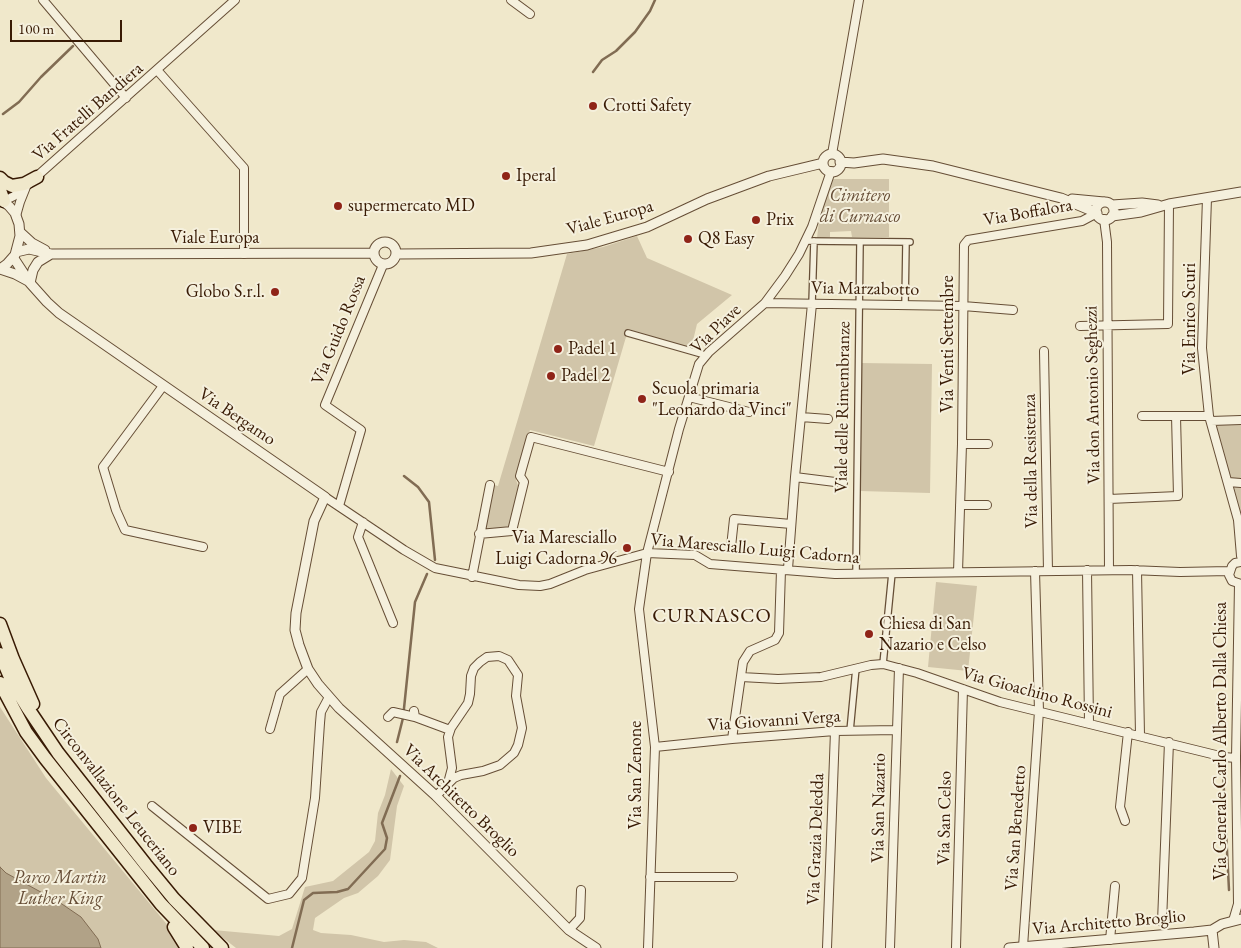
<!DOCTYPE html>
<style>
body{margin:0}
#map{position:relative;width:1241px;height:948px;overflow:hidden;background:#f0e8cb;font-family:"EB Garamond",serif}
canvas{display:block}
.scale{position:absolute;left:10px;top:20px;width:112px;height:22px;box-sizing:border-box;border:2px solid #381a04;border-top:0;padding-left:6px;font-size:15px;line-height:18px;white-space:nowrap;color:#381a04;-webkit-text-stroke:4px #f5f0dd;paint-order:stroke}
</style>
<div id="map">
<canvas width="1241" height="948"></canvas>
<div class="scale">100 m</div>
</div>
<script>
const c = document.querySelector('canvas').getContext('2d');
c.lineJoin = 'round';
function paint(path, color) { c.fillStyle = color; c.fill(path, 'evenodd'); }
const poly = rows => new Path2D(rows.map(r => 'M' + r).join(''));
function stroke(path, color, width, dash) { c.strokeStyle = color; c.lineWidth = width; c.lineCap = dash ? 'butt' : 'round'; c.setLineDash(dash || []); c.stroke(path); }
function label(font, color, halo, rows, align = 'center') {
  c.font = font + ' "EB Garamond",serif'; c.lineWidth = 4; c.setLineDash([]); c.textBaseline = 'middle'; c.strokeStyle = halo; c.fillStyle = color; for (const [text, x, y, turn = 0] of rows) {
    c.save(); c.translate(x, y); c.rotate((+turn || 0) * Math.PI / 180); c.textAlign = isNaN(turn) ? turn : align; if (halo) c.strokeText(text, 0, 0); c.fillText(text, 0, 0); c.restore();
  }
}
const green = poly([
 [830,179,889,179,889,237,852,237,851,231,830,232,830,237,817,238,820,212,829,190],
 [637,236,647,258,732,295,697,324,690,353,626,337,594,446,530,430,516,480,519,488,510,528,484,531,494,485,498,486,567,254,603,247],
 [861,363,932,364,930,493,860,491],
 [1215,423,1241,423,1241,525],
 [936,582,977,586,968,671,928,667],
 [0,707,46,778,174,933,182,948,0,948],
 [391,769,404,786,397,806,390,860,378,876,358,893,344,898,315,918,313,930,321,933,351,935,384,942,404,940,426,942,438,948,236,948,213,930,279,936,292,929,305,887,333,881,369,852,375,841,378,813,385,795]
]);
const water = poly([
 [0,867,6,873,59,902,81,917,98,939,101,948,0,948,0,867]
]);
const stream = poly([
 [593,72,602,60,616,51,635,32,650,11,655,0],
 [3,114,19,102,41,77,73,46],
 [404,476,418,487,429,502,435,560],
 [397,742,403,718,415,602,427,574],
 [1223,772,1229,890],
 [292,948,304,900,313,893,337,892,348,889,385,849,387,838,382,823,400,776]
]);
const pedestrian = poly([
 [806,241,910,242],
 [812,304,814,241],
 [905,305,906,242],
 [628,333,705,355],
 [856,574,860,242],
 [883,664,892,573],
 [850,731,856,668]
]);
const minor = poly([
 [43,0,126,98],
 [511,0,530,14],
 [157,70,244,168,244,254],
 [832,154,859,0],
 [1207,198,1202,348,1209,416,1238,520,1241,556],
 [4,201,14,196,26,186,235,0],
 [16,216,20,202,26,187],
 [1104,219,1107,242,1109,570],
 [765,303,963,306,1013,310],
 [1080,326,1168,324,1169,204],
 [1044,351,1048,571],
 [163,386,103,467,116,510,125,530,203,547],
 [689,397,749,412],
 [1142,416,1209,416],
 [801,417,828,419],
 [1211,421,1241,420],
 [962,444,988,444],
 [795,477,843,483],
 [1228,482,1241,483],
 [325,497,404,550,435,568,519,585,540,586,550,584,585,570,647,553,695,555,710,564,835,574,1131,570,1180,572,1229,571],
 [1109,499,1178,496,1176,416],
 [960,505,987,505],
 [339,506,361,430,325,405,383,265],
 [363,522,358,537,393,623],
 [479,534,512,531,524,482,520,476,531,437,669,472],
 [731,547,734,519,791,524],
 [1241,562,1235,563,1232,566,1229,575,1232,581,1241,584],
 [788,569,795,477,812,304],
 [1087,570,1089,723],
 [1137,570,1140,735],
 [958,572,962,444,964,245,968,240,1082,221,1097,213],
 [472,577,490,485],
 [741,677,778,679,821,677,871,665,883,664,917,673,1000,702,1224,757,1236,758],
 [414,711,415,717,450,730],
 [388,717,393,712,415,717],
 [270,729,280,694,308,669],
 [732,739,743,662,750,651,775,640,779,633,781,570],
 [655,747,732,739,835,731,896,730],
 [436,796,454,778,461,775,483,771,500,765,514,753,518,745,522,728,516,696,518,675,508,660,499,656,487,657,480,662,474,668,471,676,470,694,468,703,451,728,448,737,452,768,448,783],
 [152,806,268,899,289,894,302,878,315,798,320,723,321,712,329,697],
 [1125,821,1120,807,1128,732],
 [650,877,733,877],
 [1233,921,1238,904,1236,758,1239,584],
 [1162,922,1169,742],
 [569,930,580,918,581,890],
 [1110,940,1115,886],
 [1023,947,1039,711,1035,571],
 [648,948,655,747,639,609,647,553,679,429,699,364,709,352,765,303,785,276,799,254,812,227,831,171],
 [827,948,835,731],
 [890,948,899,668],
 [956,948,963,689]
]);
const tertiary = poly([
 '823 163a9 9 0 1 1 18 0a9 9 0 1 1-18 0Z',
 [840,162,854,163,883,159,933,166,1061,198,1097,213],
 [1072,199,1104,202],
 '1096 211a9 9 0 1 1 18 0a9 9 0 1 1-18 0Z',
 [1112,205,1142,203,1158,205],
 [1112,216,1141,212,1169,204,1241,192],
 [20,232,32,243,45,250],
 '374 253a11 11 0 1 1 22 0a11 11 0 1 1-22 0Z',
 [16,252,29,249,51,254,374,253],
 [397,254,531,253,587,245,647,227,707,199,769,176,823,163],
 [13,257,30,283,47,302,59,313,325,497,314,521,296,613,295,630,299,645,308,669,318,684,339,708,436,796,569,930,596,948],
 [0,269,7,264,15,255,20,236,19,224,15,213,9,206,0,199],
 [0,269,15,274,28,281],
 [30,283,33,270,38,262,51,254],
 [1212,930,1214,948],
 [1009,948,1194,932,1212,930,1222,924,1241,919]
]);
const trunk = poly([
 [0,178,4,182,12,186,24,184,37,177],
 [0,190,4,201],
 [0,624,13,659,33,704],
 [0,654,13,684,27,707,58,753,146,865,174,899,222,948],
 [0,683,26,732,45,758,161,904,203,948],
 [174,927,187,948]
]);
const markers = [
 [593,106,5,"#8f2418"],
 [506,176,5,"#8f2418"],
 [338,206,5,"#8f2418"],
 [756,220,5,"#8f2418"],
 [688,239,5,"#8f2418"],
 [275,292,5,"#8f2418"],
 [558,349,5,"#8f2418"],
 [551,376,5,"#8f2418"],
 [642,399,5,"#8f2418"],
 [627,548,5,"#8f2418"],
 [869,634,5,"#8f2418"],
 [193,828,5,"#8f2418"]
];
const poiNames = [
 ["Crotti Safety",603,106],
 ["Iperal",516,176],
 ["supermercato MD",348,206],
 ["Prix",766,220],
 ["Q8 Easy",698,239],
 ["Globo S.r.l.",265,292,"right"],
 ["Padel 1",568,349],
 ["Padel 2",561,376],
 ["Scuola primaria",652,389],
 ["\"Leonardo da Vinci\"",652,410],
 ["Via Maresciallo",617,538,"right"],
 ["Luigi Cadorna 96",617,559,"right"],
 ["Chiesa di San",879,624],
 ["Nazario e Celso",879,645],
 ["VIBE",203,828]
];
const streetNames = [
 ["Via Fratelli Bandiera",88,112,-41],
 ["Via Boffalora",1028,213,-10],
 ["Viale Europa",610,218,-16],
 ["Viale Europa",215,238],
 ["Via Marzabotto",865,289,1],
 ["Via Enrico Scuri",1190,319,-90],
 ["Via Piave",716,329,-44],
 ["Via Guido Rossa",339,330,-68],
 ["Via Venti Settembre",948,344,-90],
 ["Via don Antonio Seghezzi",1093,395,-91],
 ["Viale delle Rimembranze",843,407,-89],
 ["Via Bergamo",237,417,34],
 ["Via della Resistenza",1031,461,-91],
 ["Via Maresciallo Luigi Cadorna",755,549,5],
 ["Via Gioachino Rossini",1037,693,15],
 ["Via Giovanni Verga",774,721,-4],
 ["Via Generale Carlo Alberto Dalla Chiesa",1221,741,-90],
 ["Via San Zenone",636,775,-90],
 ["Circonvallazione Leuceriano",116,797,52],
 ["Via Architetto Broglio",461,801,44],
 ["Via San Nazario",879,808,-89],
 ["Via San Celso",945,818,-89],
 ["Via San Benedetto",1016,828,-86],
 ["Via Grazia Deledda",816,839,-88],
 ["Via Architetto Broglio",1109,923,-5]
];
const parkNames = [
 ["Cimitero",860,196],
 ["di Curnasco",860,217],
 ["Parco Martin",60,878],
 ["Luther King",60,899]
];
const quarterNames = [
 ["CURNASCO",712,617]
];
paint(green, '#d1c5a9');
paint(water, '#b1a287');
stroke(water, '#816c53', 1);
stroke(stream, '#816c53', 2.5);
stroke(pedestrian, '#664e36', 8);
stroke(minor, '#664e36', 10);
stroke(tertiary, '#664e36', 11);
stroke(trunk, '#381a04', 15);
stroke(pedestrian, '#f5f0dd', 5.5);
stroke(minor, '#f5f0dd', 8);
stroke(tertiary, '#f5f0dd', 9);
stroke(trunk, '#f0e8cb', 12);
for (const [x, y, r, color] of markers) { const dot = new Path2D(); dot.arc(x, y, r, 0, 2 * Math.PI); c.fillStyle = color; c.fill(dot); stroke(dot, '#f5f0dd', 2); }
label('18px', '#381a04', '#f5f0dd', poiNames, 'left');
label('18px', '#381a04', '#f5f0dd', streetNames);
label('italic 18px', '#664d36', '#f5f0dd', parkNames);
c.letterSpacing = '1px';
label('20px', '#381a04', '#f5f0dd', quarterNames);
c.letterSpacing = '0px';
</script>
